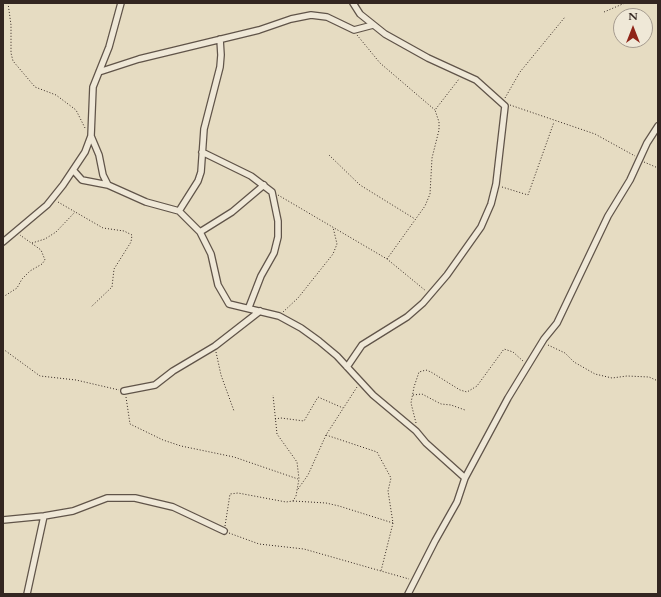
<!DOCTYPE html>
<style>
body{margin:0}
#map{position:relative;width:661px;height:597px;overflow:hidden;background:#e6dcc2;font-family:Cardo,serif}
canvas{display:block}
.frame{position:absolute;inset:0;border:4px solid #332621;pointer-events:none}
.north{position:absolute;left:613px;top:8px;width:40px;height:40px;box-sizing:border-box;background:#efe8d7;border:1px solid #a49a8e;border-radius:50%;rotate:0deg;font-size:11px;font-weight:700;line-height:16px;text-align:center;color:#332621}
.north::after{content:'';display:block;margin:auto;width:14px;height:18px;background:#8f2418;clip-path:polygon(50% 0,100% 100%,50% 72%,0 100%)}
</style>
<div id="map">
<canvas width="661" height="597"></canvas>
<div class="frame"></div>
<div class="north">N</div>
</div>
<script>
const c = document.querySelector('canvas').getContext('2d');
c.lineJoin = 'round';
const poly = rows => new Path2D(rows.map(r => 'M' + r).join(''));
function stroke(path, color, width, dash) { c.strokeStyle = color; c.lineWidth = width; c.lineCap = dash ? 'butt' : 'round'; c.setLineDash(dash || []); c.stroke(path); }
const path = poly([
 [8,3,11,25,11,53,13,61,35,87,56,95,76,110,85,128],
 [604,12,625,3],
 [357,35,380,63,435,110],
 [505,98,520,72,565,17],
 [510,105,595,134,635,156],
 [329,155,360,185,415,219],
 [644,162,658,168],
 [502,187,528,195,554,122],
 [278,195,387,259,426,291],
 [58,202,103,228,124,231,132,235,131,242,114,269,112,287,91,307],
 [32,243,45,239,56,232,75,212],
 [387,259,425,206,430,194,432,158,439,130,439,122,435,110,459,79],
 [3,297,17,288,22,279,30,271,42,264,45,260,41,250,20,235],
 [283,312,298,298,333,254,337,244,333,227],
 [548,345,565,353,574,362,595,374,612,378,627,376,649,377,658,381],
 [3,349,40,376,76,380,119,390],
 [216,352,221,375,234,411],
 [413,395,422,394,441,404,451,405,465,410],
 [126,397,130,424,163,440,181,446,234,457,298,479],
 [275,419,281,418,304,421,318,397,343,408],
 [416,423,411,403,414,387,419,372,426,370,431,372,460,390,467,392,477,386,504,349,513,352,523,361],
 [326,435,377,452,391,478,388,491,393,523,381,571],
 [298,489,308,475,326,435,357,387],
 [293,501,326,503,339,506,393,523],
 [225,526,230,494,238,493,286,502,293,501,296,496,299,479,297,462,277,434,273,395],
 [229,533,259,544,304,549,409,579]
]);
const minor = poly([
 [99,72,139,59,259,30,291,19,311,15,327,17,354,30,373,25],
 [91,136,99,155,103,175,108,185,146,202,179,211,200,232,211,254,218,285,229,304,279,316,301,328,319,341,337,356,373,395,416,431,426,443,465,478],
 [202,152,251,176,272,192,278,221,278,237,274,253,261,276,249,307],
 [74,171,82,180,108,185],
 [179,211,198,181,201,172,204,129,220,67,221,55,220,39],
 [200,232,232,212,264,185],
 [3,242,47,205,63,185,85,152,91,136,93,87,109,47,121,3],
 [347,367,362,345,407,317,423,303,447,275,481,227,491,204,496,184,505,106,476,80,428,58,385,34,360,14,353,3],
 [124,391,155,385,173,371,215,346,260,311],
 [3,520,44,516,73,511,107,498,135,498,173,507,224,531],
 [27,594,44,516],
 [408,594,435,541,457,502,465,478,508,398,544,339,557,323,608,216,630,180,647,143,658,126]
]);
stroke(minor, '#605449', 8);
stroke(path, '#332621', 1, [1, 2]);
stroke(minor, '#efe8d7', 5.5);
</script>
